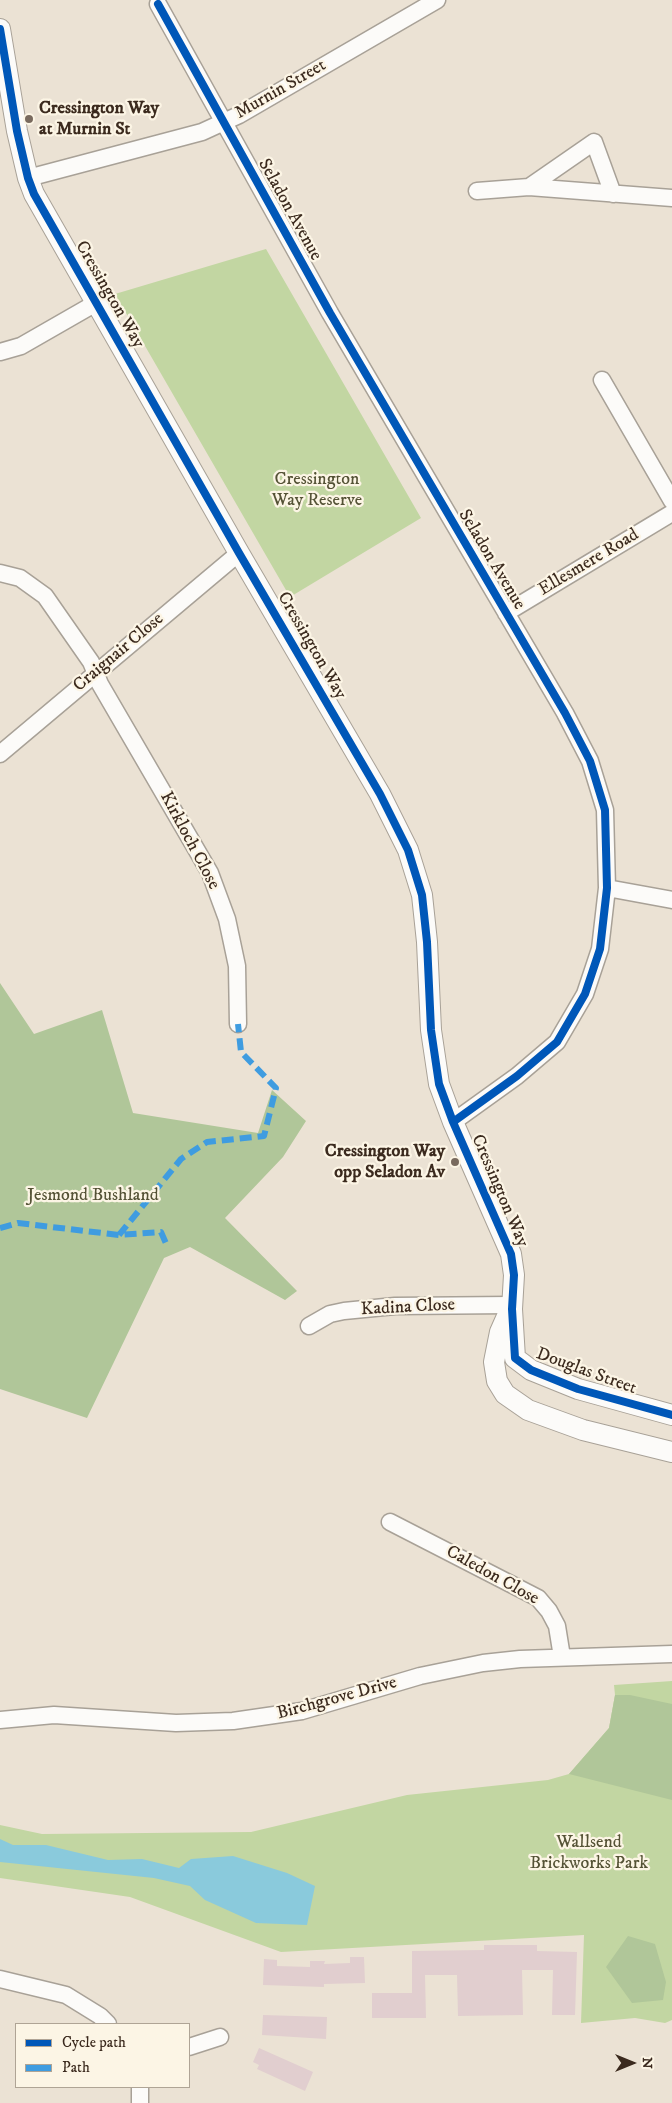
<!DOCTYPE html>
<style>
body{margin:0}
#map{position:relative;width:672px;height:2103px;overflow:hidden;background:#ebe2d4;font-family:"IM FELL DW Pica",serif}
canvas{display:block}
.legend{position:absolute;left:15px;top:2023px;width:175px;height:65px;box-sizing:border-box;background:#fcf5e5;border:1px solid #afa495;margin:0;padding:6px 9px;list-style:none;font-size:15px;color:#3b2a1e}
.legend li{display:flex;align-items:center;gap:10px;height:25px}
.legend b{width:25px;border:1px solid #afa495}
.north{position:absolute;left:607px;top:2038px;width:50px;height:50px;-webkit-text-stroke:4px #fcf5e5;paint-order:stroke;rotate:90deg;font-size:14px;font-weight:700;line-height:20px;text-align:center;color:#3b2a1e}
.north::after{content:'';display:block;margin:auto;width:18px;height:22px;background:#3b2a1e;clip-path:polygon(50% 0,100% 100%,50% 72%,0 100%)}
</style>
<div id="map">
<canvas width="672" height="2103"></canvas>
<ul class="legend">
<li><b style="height:6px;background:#0057b8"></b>Cycle path</li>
<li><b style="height:6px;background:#3f9ce0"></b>Path</li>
</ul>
<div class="north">N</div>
</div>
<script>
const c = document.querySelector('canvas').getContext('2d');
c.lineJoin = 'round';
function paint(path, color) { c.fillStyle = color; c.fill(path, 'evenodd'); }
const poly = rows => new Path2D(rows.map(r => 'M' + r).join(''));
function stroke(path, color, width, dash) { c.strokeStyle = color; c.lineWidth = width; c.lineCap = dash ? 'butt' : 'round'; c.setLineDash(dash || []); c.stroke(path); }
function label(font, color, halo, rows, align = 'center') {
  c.font = font + ' "IM FELL DW Pica",serif'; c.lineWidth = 4.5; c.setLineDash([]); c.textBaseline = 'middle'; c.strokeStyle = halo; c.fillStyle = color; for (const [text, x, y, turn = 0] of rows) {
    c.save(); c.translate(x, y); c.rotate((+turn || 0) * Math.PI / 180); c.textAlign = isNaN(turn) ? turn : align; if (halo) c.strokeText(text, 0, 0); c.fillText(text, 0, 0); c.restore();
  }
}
const green = poly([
 [266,249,421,518,290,597,115,294],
 [672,1681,672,2020,665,2023,635,2018,581,2023,584,1935,281,1952,130,1897,0,1878,0,1825,42,1834,251,1832,407,1795,548,1780,569,1774,609,1728,615,1695,614,1685]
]);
const forest = poly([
 [0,983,34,1034,102,1010,133,1113,258,1133,272,1090,306,1121,283,1157,225,1218,297,1291,285,1300,190,1247,164,1258,87,1418,0,1389],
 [615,1695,630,1695,672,1704,672,1800,569,1774,609,1728],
 [628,1936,655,1944,666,1982,663,2000,632,2003,606,1967]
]);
const water = poly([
 [0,1839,13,1845,46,1845,108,1860,142,1859,179,1868,191,1859,233,1856,287,1873,315,1886,307,1925,256,1923,205,1900,190,1886,154,1878,0,1862]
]);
const building = poly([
 [484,1945,537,1945,537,1951,577,1952,575,2015,552,2015,553,1970,522,1970,523,2015,458,2016,457,1975,425,1975,426,2018,372,2018,372,1993,412,1993,412,1951,484,1950],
 [350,1957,364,1957,365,1983,324,1984,324,1987,263,1985,264,1959,277,1960,277,1966,310,1967,310,1961,325,1961,324,1964,350,1963],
 [263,2015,327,2017,326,2039,262,2035],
 [259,2048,313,2072,305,2091,257,2069,259,2065,253,2062]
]);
const minor = poly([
 [158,4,330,313,565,713,590,761,605,810,607,888,600,949,585,994,557,1042,517,1076,453,1122],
 [28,178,202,132,239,115,437,0],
 [529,187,594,142,613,194],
 [477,191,529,187,672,198],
 [0,352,21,346,96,303],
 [602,380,672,501],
 [0,573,20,578,45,596,91,662,100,684,210,873,227,919,237,966,238,1024],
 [506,613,672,513],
 [0,754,239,553],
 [607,888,672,900],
 [309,1326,330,1314,344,1311,395,1306,512,1305],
 [390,1522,538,1598,549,1611,557,1626,562,1657],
 [0,1720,54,1715,176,1723,233,1721,302,1711,420,1676,483,1663,520,1659,672,1654],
 [0,1979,66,1995,100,2016,108,2024],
 [189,2047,220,2037],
 [140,2087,140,2103]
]);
const tertiary = poly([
 [0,29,17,131,28,178,34,194,239,553,380,794,408,850,422,895,427,942,431,1030,439,1084,453,1122,511,1254,514,1275,512,1309,515,1358,531,1370,578,1389,672,1415],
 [512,1305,500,1332,494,1362,497,1381,505,1394,528,1410,583,1430,672,1452]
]);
const quiet = poly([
 [0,1228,18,1223,119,1235,161,1232,168,1248],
 [119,1235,181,1159,207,1142,264,1136,276,1088,241,1052,238,1024]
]);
const cycleway = poly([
 [158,4,330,313,565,713,590,761,605,810,607,888,600,949,585,994,557,1042,517,1076,453,1122],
 [0,29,17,131,28,178,34,194,239,553,380,794,408,850,422,895,427,942,431,1030,439,1084,453,1122,511,1254,514,1275,512,1309,515,1358,531,1370,578,1389,672,1415]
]);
const markers = [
 [29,119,5,"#796a5e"],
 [455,1162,5,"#796a5e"]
];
const streetNames = [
 ["Murnin Street",281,90,-30],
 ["Seladon Avenue",289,210,61],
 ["Cressington Way",109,295,60],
 ["Seladon Avenue",491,560,59],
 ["Ellesmere Road",589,563,-31],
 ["Cressington Way",311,646,60],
 ["Craignair Close",119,653,-40],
 ["Kirkloch Close",189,841,62],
 ["Cressington Way",499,1191,67],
 ["Kadina Close",408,1308,-3],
 ["Douglas Street",586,1372,20],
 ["Caledon Close",492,1576,29],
 ["Birchgrove Drive",337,1699,-15]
];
const poiNames = [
 ["Cressington Way",39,109],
 ["at Murnin St",39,130],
 ["Cressington Way",445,1152,"right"],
 ["opp Seladon Av",445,1173,"right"]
];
const parkNames = [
 ["Cressington",317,480],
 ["Way Reserve",317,501],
 ["Jesmond Bushland",93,1196],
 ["Wallsend",589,1843],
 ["Brickworks Park",589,1864]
];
paint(green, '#c2d6a2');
paint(forest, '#b0c699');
paint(water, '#8acadc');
paint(building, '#e1cecf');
stroke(minor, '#a8a197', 19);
stroke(tertiary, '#a8a197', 22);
stroke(minor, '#fcfbf9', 16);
stroke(tertiary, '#fcfbf9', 20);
stroke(quiet, '#3f9ce0', 6, [12, 6]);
stroke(cycleway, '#0057b8', 8);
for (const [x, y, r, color] of markers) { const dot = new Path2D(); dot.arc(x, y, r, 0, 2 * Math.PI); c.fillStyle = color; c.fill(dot); stroke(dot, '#fcf5e5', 2); }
label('18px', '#3b2a1e', '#fcf5e5', streetNames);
label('bold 18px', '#3b2a1e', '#fcf5e5', poiNames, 'left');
label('18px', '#545235', '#fcf5e5', parkNames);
</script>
